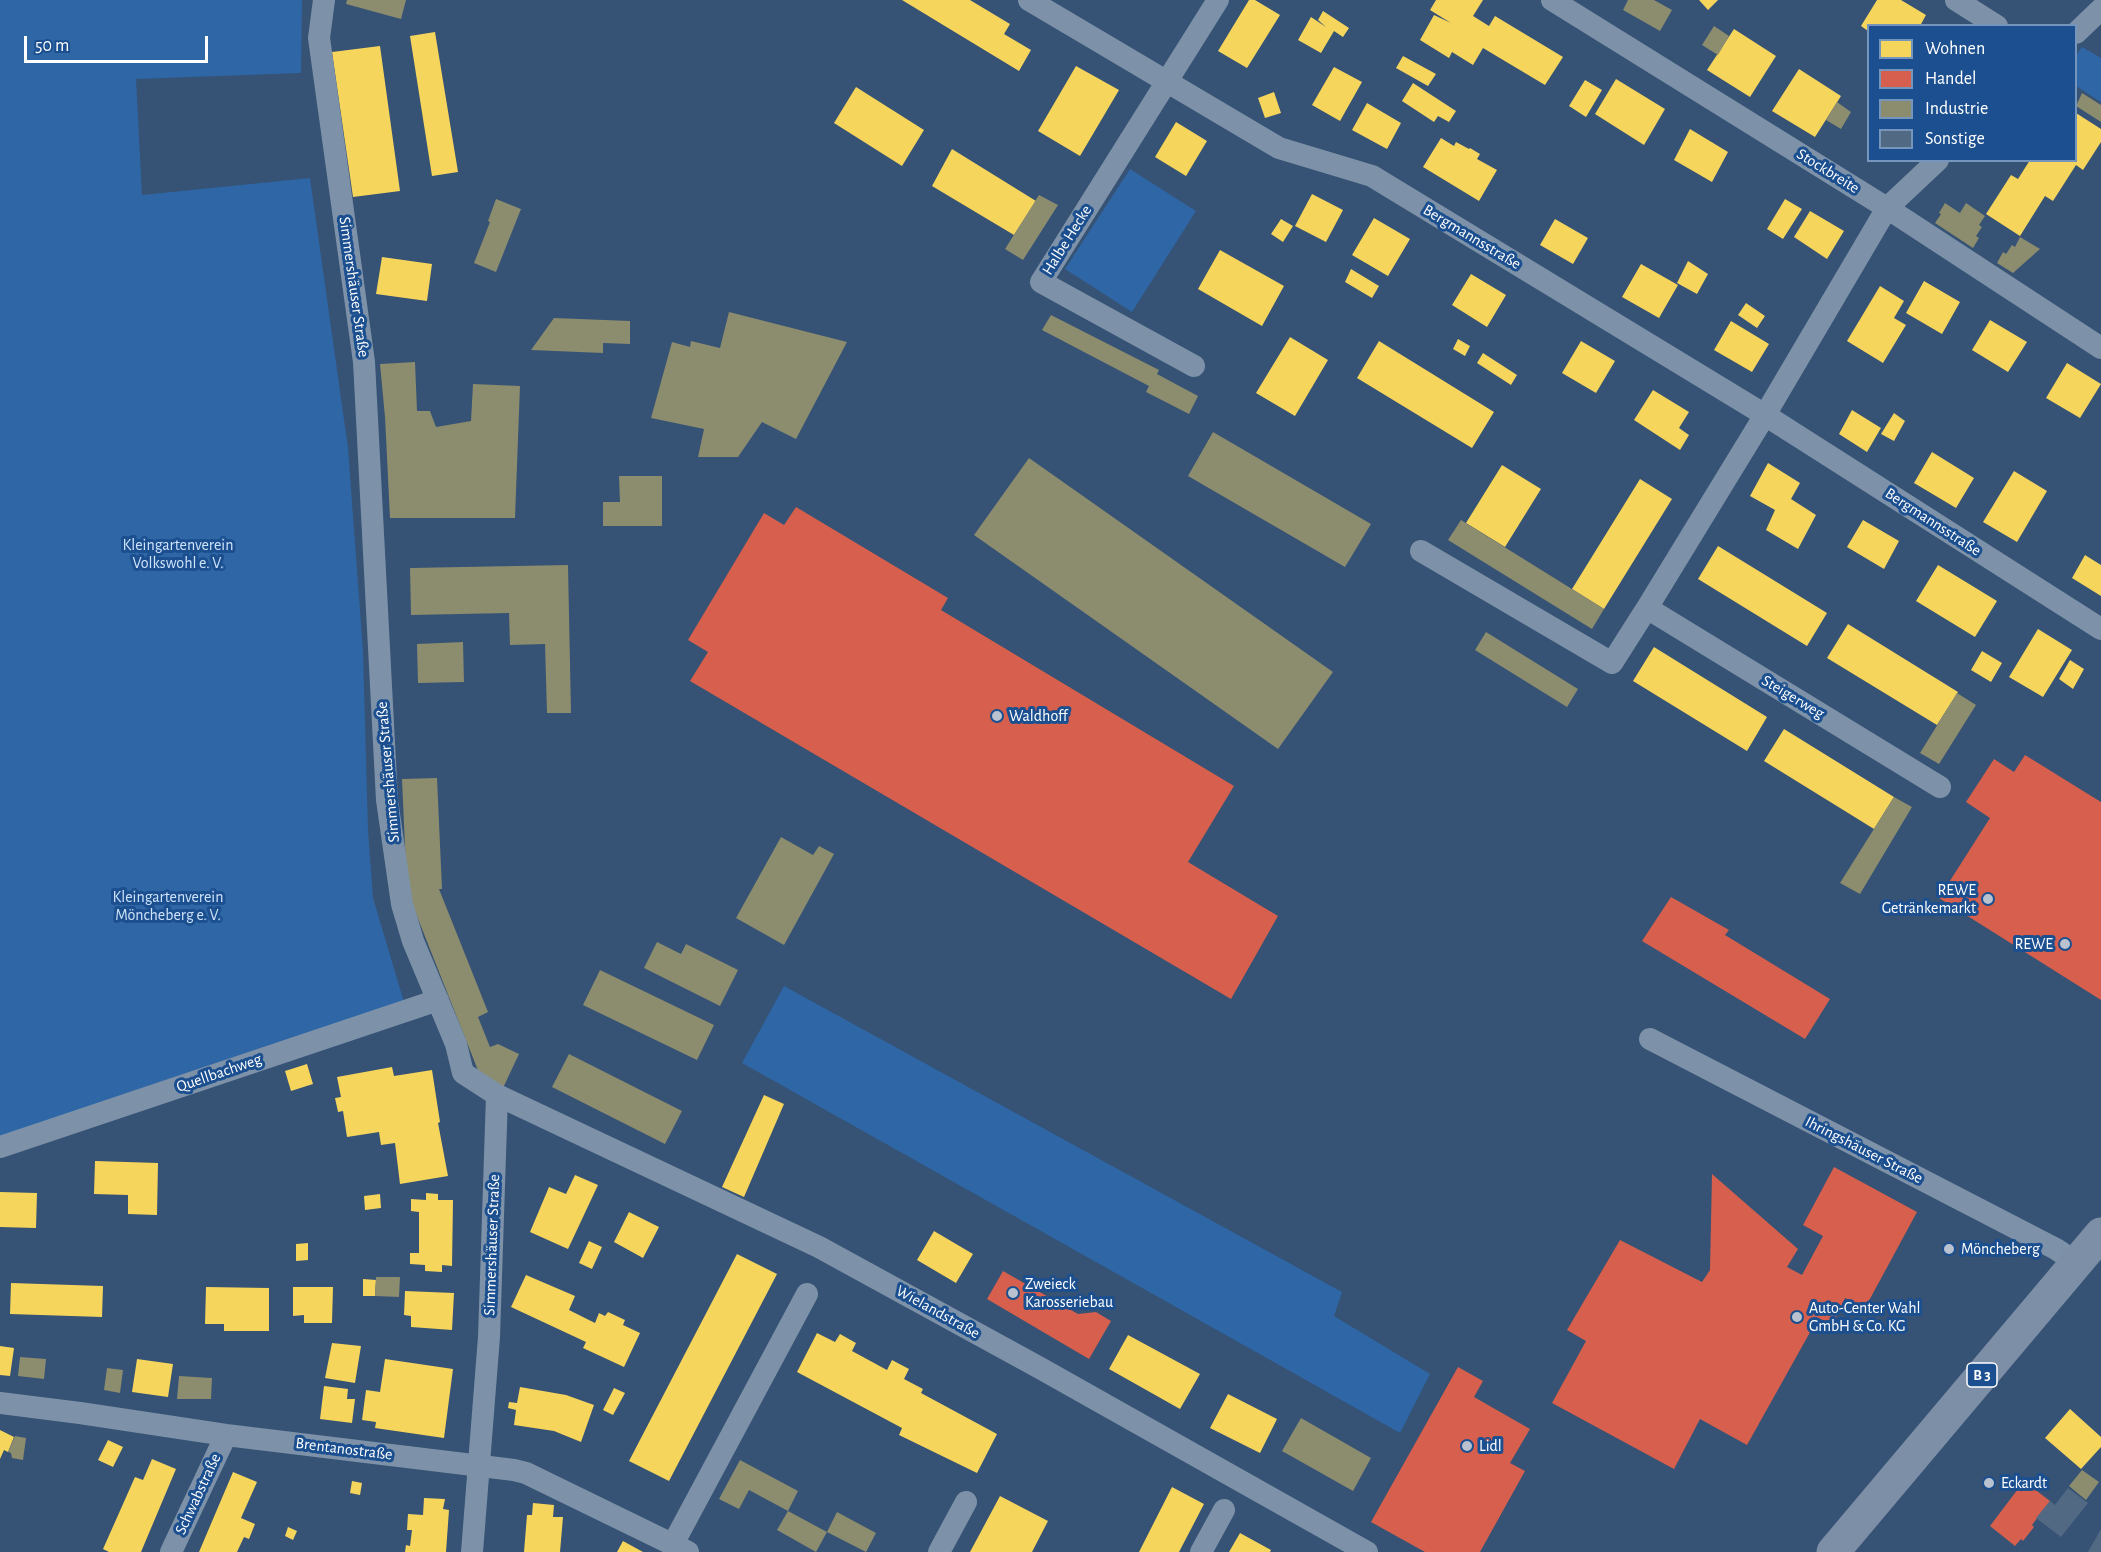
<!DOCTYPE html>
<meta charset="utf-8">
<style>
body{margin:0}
#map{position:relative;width:2101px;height:1552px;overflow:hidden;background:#365274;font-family:"Alegreya Sans",sans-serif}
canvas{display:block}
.legend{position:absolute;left:1867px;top:24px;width:210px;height:138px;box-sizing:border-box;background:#1b4f8f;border:2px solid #7695bc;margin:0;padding:8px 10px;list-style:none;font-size:18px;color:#fff}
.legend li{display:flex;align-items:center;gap:12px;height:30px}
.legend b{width:30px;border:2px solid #7695bc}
.scale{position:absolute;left:24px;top:36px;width:184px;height:27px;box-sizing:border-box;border:3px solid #fff;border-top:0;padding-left:8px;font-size:18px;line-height:21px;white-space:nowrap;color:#fff;-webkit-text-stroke:4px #1b4f8f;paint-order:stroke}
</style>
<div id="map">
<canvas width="2101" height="1552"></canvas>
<ul class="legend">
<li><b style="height:16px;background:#f6d55c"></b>Wohnen</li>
<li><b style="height:16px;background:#d6604d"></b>Handel</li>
<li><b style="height:16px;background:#8c8c6e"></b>Industrie</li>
<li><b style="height:16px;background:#526984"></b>Sonstige</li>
</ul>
<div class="scale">50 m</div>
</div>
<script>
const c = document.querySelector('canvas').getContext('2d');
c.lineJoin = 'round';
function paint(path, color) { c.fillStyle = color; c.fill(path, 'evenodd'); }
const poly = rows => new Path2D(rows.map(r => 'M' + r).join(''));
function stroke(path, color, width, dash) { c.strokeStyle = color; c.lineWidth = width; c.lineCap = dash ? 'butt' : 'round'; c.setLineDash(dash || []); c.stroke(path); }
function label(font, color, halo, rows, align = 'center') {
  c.font = font + ' "Alegreya Sans",sans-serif'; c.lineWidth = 6; c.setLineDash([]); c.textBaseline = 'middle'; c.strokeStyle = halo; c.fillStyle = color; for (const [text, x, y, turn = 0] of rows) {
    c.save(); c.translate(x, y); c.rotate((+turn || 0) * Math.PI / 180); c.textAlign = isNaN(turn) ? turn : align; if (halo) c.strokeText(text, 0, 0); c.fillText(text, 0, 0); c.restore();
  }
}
const green = poly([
 [0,0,302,0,301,73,136,79,142,195,310,178,348,448,363,651,368,830,373,898,404,1002,0,1137],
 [2082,47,2101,58,2101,102,2076,86,2076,55],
 [1130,169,1196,211,1132,312,1065,269],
 [784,986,1342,1292,1334,1316,1430,1374,1400,1433,742,1063]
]);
const homes = poly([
 [902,0,970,0,1010,24,1004,34,1031,50,1019,71],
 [1249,0,1255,0,1280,15,1247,68,1218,51],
 [1436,0,1483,0,1473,16,1489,26,1495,16,1563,57,1545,85,1483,48,1473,65,1452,52,1449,58,1420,40,1434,15,1451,23,1430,10],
 [1699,0,1718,0,1708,10],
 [1877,0,1901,0,1926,15,1920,26,1868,26,1868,31,1861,26],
 [1323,11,1349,28,1343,37,1334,31,1321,53,1298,40,1311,17,1326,27,1318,20],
 [1734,29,1776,56,1750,97,1707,70],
 [435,32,458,172,432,176,410,36],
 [380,46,400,191,353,197,332,52],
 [1403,56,1436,74,1428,86,1396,68],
 [1076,66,1119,90,1080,156,1038,131],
 [1334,67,1362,82,1340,121,1312,105],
 [1799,69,1841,96,1815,137,1772,111],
 [1616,79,1665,109,1644,145,1595,114],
 [1585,80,1602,90,1586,117,1569,106],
 [1413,83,1456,111,1449,122,1438,116,1434,122,1402,101],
 [856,87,924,130,902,166,834,123],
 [1274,92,1281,113,1265,118,1258,98],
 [1367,103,1401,123,1387,149,1352,130],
 [2076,113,2101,129,2101,142,2083,170,2076,165,2053,201,2045,196,2020,236,1986,214,2011,175,2018,179,2030,160,2076,160],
 [1176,122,1207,141,1186,176,1155,157],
 [1690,129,1728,152,1712,182,1674,160],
 [1441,138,1454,146,1456,142,1469,149,1470,148,1480,154,1477,159,1497,170,1479,201,1423,167],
 [952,149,1036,201,1014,235,932,186],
 [1312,194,1343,210,1326,242,1295,226],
 [1785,199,1802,209,1783,239,1767,229],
 [1810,211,1844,231,1827,259,1794,237],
 [1374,218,1410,239,1388,276,1352,255],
 [1281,219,1293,226,1283,242,1271,234],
 [1555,219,1588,238,1573,264,1540,245],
 [1220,250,1284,286,1262,326,1198,289],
 [382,257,432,264,427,301,376,294],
 [1688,261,1708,274,1697,294,1677,283],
 [1641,264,1678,285,1659,318,1622,297],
 [1351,269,1379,286,1372,298,1345,282],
 [1471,274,1506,295,1487,327,1452,305],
 [1924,281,1960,302,1942,334,1906,313],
 [1880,286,1904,301,1894,318,1906,325,1883,363,1847,341],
 [1746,303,1765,316,1757,328,1738,315],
 [1990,320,2027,342,2008,372,1972,350],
 [1731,321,1769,344,1752,372,1714,350],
 [1290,337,1328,360,1295,416,1256,393],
 [1458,339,1470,346,1465,356,1453,349],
 [1379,341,1494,412,1472,448,1357,378],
 [1581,341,1615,361,1596,393,1562,373],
 [1483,353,1517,375,1511,385,1477,363],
 [2067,363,2101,384,2080,418,2046,398],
 [1653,390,1689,412,1679,428,1689,435,1680,450,1634,420],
 [1852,410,1881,428,1867,452,1839,434],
 [1894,413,1905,421,1894,441,1881,434],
 [1932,452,1974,478,1956,508,1914,483],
 [1768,463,1800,483,1791,499,1816,515,1798,549,1766,530,1775,510,1750,496],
 [1502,465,1541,489,1505,547,1466,523],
 [2014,471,2047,491,2017,542,1983,522],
 [1640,479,1672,499,1604,609,1572,589],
 [1863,520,1899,541,1884,569,1847,547],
 [1718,546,1827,613,1807,646,1698,579],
 [2085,555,2101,565,2101,596,2072,578],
 [1938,565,1997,601,1975,637,1916,601],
 [1848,624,1958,692,1937,725,1827,658],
 [2038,629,2072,650,2043,697,2009,677],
 [1654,647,1767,717,1747,751,1633,681],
 [1982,651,2002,663,1991,682,1971,670],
 [2070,660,2084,669,2073,689,2059,679],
 [1784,729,1894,797,1874,829,1764,761],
 [307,1064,313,1084,291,1091,285,1071],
 [392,1067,394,1076,432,1070,440,1122,438,1123,448,1176,400,1184,395,1143,381,1145,379,1132,347,1137,343,1111,338,1112,335,1098,341,1097,337,1077],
 [764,1095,784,1104,744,1197,722,1187],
 [95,1161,158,1163,157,1215,128,1214,128,1195,94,1194],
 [575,1175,598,1185,568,1249,530,1232,549,1187,566,1194],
 [0,1192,37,1193,36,1228,0,1227],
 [426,1193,438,1194,438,1200,453,1200,452,1266,442,1265,442,1272,425,1271,425,1265,410,1264,410,1253,419,1253,419,1212,411,1211,411,1199,426,1200],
 [380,1194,381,1208,365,1210,364,1196],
 [629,1212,659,1227,643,1258,614,1242],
 [934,1231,973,1254,956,1283,917,1260],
 [589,1241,602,1247,592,1269,579,1263],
 [308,1243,308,1260,296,1261,296,1244],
 [737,1254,777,1274,669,1481,629,1461],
 [526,1275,575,1296,569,1310,595,1323,599,1313,605,1316,608,1312,625,1320,623,1325,640,1333,624,1367,583,1348,586,1342,511,1307],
 [363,1279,376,1280,375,1296,363,1296],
 [11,1283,103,1286,102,1317,10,1314],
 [206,1287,269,1288,269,1331,224,1331,224,1324,205,1324],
 [293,1287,333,1287,332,1323,304,1323,304,1315,293,1316],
 [405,1291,454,1293,452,1330,411,1327,411,1316,404,1315],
 [817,1333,835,1342,840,1334,856,1343,852,1351,887,1370,892,1360,909,1369,904,1379,923,1389,921,1393,997,1434,977,1473,899,1435,902,1428,797,1372],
 [1128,1335,1200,1374,1180,1409,1109,1369],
 [332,1343,361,1346,355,1383,325,1378],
 [0,1346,14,1348,10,1376,0,1375],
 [137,1359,173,1364,168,1397,132,1392],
 [385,1359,453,1369,444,1438,375,1428,376,1422,362,1420,366,1390,380,1392],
 [324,1386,348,1389,347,1399,355,1399,352,1423,320,1419],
 [520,1387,566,1395,594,1405,581,1442,554,1431,514,1425,516,1410,508,1408,509,1402,517,1403],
 [614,1388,625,1393,613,1415,603,1410],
 [1228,1394,1277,1419,1260,1453,1210,1428],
 [2070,1409,2101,1437,2101,1447,2081,1469,2045,1438],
 [0,1430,14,1437,8,1452,4,1450,0,1459],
 [108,1440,123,1447,113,1467,98,1460],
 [152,1459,176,1469,141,1552,109,1552,103,1549,135,1477,143,1480],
 [233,1472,257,1482,241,1518,255,1524,249,1539,244,1537,237,1552,199,1552],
 [352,1481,362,1483,360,1495,350,1493],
 [1172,1487,1204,1504,1190,1531,1179,1552,1139,1552],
 [1000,1496,1048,1521,1032,1552,970,1552],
 [424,1498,445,1499,443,1509,449,1510,446,1552,405,1552,406,1545,410,1546,412,1530,407,1530,408,1514,423,1515],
 [533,1503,554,1505,553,1517,563,1517,560,1552,524,1552,527,1515,532,1515],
 [288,1527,297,1531,293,1540,285,1536],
 [1240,1533,1271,1550,1270,1552,1229,1552],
 [623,1541,643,1552,617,1552]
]);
const shops = poly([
 [796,507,948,598,941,610,1234,786,1188,862,1278,916,1231,999,690,681,708,652,688,640,764,513,784,525],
 [2025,755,2101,802,2101,1000,1939,898,1990,818,1966,802,1994,759,2014,772],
 [1671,897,1729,930,1725,935,1830,999,1805,1039,1642,941],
 [1834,1167,1917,1212,1865,1308,1845,1298,1833,1324,1818,1318,1747,1445,1700,1419,1674,1469,1552,1403,1586,1341,1567,1330,1620,1240,1702,1282,1710,1270,1712,1174,1798,1249,1787,1267,1802,1275,1823,1236,1803,1225],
 [1003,1271,1078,1314,1096,1312,1111,1321,1089,1359,987,1299],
 [1458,1367,1483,1381,1474,1397,1530,1429,1510,1463,1525,1471,1480,1552,1425,1552,1371,1522],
 [2024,1481,2050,1501,2032,1525,2034,1527,2023,1541,2021,1539,2015,1546,1990,1526]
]);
const industry = poly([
 [347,0,406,0,401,19,346,4],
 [1628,0,1654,0,1672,10,1660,31,1623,10],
 [1714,26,1729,36,1718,55,1702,45],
 [2082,93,2101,105,2101,122,2076,106],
 [1837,102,1851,112,1841,129,1826,120],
 [1039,195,1058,205,1023,260,1005,249],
 [496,199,521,209,496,272,474,263,490,222,488,221],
 [1945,203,1960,213,1966,203,1985,216,1979,225,1982,227,1976,236,1979,238,1973,248,1935,223,1941,214,1939,213],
 [2020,237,2040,249,2013,273,1997,263,2003,252,2006,254,2012,245,2015,247],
 [729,312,847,342,796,439,762,422,738,457,698,457,704,429,651,418,672,342,690,347,691,341,720,348],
 [1051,315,1159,370,1157,374,1198,396,1189,414,1146,392,1149,386,1042,330],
 [554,318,630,321,630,344,603,343,603,353,531,350],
 [415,362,417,411,430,411,436,427,471,421,473,384,520,386,515,518,390,518,385,417,380,364],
 [1213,432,1371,524,1345,567,1188,476],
 [1029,458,1333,672,1278,749,974,535],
 [619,476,662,476,662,526,603,526,603,502,620,502],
 [1461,520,1604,609,1592,629,1448,540],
 [568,565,571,713,547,713,545,644,510,645,509,613,411,615,410,568],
 [1486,632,1578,689,1567,707,1475,650],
 [463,642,464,682,418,683,417,644],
 [1957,693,1976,705,1939,764,1920,753],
 [437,778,442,889,439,889,488,1012,478,1017,490,1047,498,1044,519,1054,503,1088,481,1078,407,891,402,779],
 [1894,797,1912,807,1860,894,1840,883],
 [781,837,813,855,819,846,834,854,784,945,736,918],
 [657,942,681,954,686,944,738,970,720,1006,644,968],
 [600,970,714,1025,697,1060,583,1005],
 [569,1054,682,1111,665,1144,552,1087],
 [376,1277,400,1277,399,1297,375,1296],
 [20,1357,46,1359,44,1379,18,1376],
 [107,1368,123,1370,120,1393,104,1390],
 [179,1376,212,1378,211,1399,177,1399],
 [1301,1418,1371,1458,1353,1491,1282,1451],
 [15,1436,26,1438,23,1460,12,1458,11,1453,8,1452],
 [740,1460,798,1491,788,1511,827,1532,837,1512,876,1533,866,1552,827,1532,816,1552,777,1530,788,1511,749,1490,739,1509,719,1499],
 [2082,1470,2099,1482,2086,1500,2069,1486]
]);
const building = poly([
 [2068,1488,2088,1503,2061,1537,2036,1518,2050,1501,2055,1505],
 [2101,1529,2101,1552,2088,1552]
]);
const street = poly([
 [324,0,319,38,364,362,387,800,402,904,413,941,456,1044,463,1073,497,1095,819,1247,1040,1368,1367,1552],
 [1029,0,1279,148,1372,176,1765,415,2101,629],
 [1552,0,1887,208,2101,348],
 [1956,0,1997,26],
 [2076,33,2101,9],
 [1194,366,1041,282,1218,0],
 [1421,551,1612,663,1647,608,1940,787],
 [1647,608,1765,415,1887,208,1938,160],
 [1650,1039,2056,1249,2077,1263],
 [0,1147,438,1000],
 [0,1403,80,1413,226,1435,514,1470,526,1473,688,1552],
 [673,1544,807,1294],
 [171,1552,226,1435],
 [472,1552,489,1337,497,1095],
 [939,1552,966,1502],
 [1201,1552,1224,1510]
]);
const primary = poly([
 [1833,1552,2101,1234]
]);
const markers = [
 [997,716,6,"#b9c2ce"],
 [1988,899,6,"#b9c2ce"],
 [2065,944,6,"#b9c2ce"],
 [1949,1249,6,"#b9c2ce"],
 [1013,1293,6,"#b9c2ce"],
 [1797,1317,6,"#b9c2ce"],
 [1467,1446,6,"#b9c2ce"],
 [1989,1483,6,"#b9c2ce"]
];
const shields = [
 [1982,1375,30]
];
const shieldNames = [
 ["B 3",1982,1375]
];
const streetNames = [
 ["Stockbreite",1828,171,32],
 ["Bergmannsstraße",1472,237,31],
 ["Halbe Hecke",1067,240,-58],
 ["Simmershäuser Straße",354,287,82],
 ["Bergmannsstraße",1933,522,33],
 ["Steigerweg",1793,697,31],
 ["Simmershäuser Straße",388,772,-95],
 ["Quellbachweg",219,1073,-19],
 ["Ihringshäuser Straße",1864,1150,27],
 ["Simmershäuser Straße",492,1245,-88],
 ["Wielandstraße",938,1312,29],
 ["Brentanostraße",344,1449,7],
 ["Schwabstraße",198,1494,-65]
];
const parkNames = [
 ["Kleingartenverein",178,545],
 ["Volkswohl e. V.",178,563],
 ["Kleingartenverein",168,897],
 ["Möncheberg e. V.",168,915]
];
const poiNames = [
 ["Waldhoff",1009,716],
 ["REWE",1976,890,"right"],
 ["Getränkemarkt",1976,908,"right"],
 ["REWE",2053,944,"right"],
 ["Möncheberg",1961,1249],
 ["Zweieck",1025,1284],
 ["Karosseriebau",1025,1302],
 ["Auto-Center Wahl",1809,1308],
 ["GmbH & Co. KG",1809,1326],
 ["Lidl",1479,1446],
 ["Eckardt",2001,1483]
];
paint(green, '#2f66a5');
paint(homes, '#f6d55c');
paint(shops, '#d6604d');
paint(industry, '#8c8c6e');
paint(building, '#526984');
stroke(street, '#7d92a8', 22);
stroke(primary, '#7d8ea7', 33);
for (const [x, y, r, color] of markers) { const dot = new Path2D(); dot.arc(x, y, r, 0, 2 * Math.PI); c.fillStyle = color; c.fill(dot); stroke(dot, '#1b4f8f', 2); }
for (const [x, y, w] of shields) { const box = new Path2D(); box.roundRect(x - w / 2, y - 12, w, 24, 4.5); c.fillStyle = '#1b4f8f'; c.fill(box); stroke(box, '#fff', 1.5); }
label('bold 15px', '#fff', null, shieldNames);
label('16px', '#fff', '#1b4f8f', streetNames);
label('16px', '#cfe3fa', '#1b4f8f', parkNames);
label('16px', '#fff', '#1b4f8f', poiNames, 'left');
</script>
